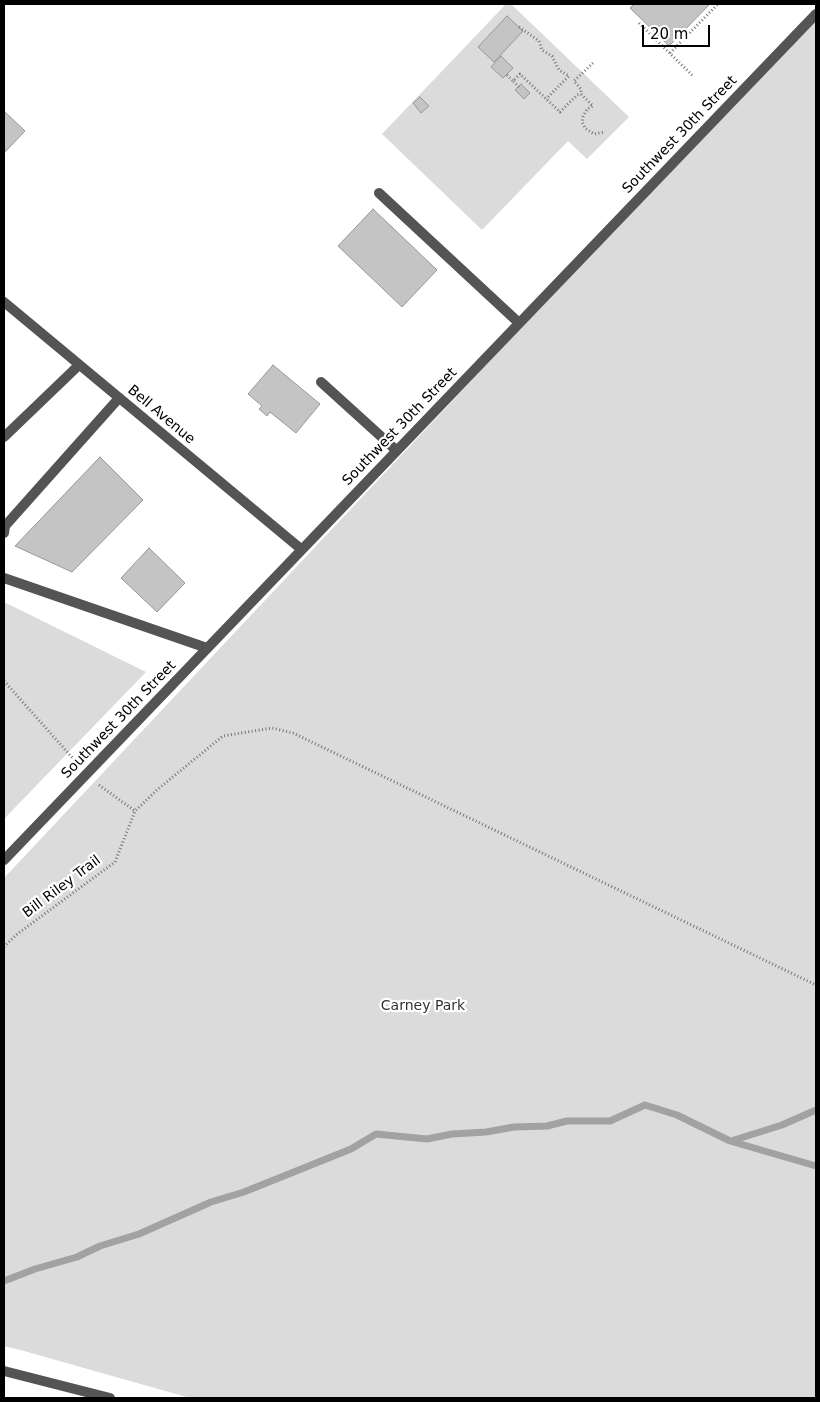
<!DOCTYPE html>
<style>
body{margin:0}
#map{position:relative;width:820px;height:1402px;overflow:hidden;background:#fff;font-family:"DejaVu Sans",sans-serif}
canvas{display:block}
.frame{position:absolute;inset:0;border:5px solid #000;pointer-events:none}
.scale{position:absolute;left:642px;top:25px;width:68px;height:22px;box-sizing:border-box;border:2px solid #000;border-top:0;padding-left:6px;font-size:15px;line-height:18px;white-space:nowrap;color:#000;-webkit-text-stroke:4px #fff;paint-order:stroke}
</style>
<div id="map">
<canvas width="820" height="1402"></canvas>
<div class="frame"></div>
<div class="scale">20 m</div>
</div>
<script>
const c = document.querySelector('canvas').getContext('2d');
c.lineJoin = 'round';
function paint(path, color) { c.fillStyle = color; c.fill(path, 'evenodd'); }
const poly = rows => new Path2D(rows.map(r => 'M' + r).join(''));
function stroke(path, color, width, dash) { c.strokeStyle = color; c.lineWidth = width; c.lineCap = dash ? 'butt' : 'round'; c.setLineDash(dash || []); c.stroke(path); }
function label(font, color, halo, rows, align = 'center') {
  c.font = font + ' "DejaVu Sans",sans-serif'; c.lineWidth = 4.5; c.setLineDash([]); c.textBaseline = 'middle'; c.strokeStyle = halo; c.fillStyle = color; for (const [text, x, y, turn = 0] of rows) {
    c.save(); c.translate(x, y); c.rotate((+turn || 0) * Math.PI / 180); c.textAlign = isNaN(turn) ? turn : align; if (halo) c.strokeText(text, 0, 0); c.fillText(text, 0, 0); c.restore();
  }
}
const green = poly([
 [506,4,511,4,629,117,587,159,568,141,482,230,382,134],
 [816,14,816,1398,190,1398,24,1351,4,1346,4,878],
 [4,602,146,672,4,819]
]);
const stream = poly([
 [731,1141,782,1125,816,1110],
 [4,1281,35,1269,77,1257,100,1246,139,1234,211,1202,244,1192,351,1149,376,1134,427,1139,452,1134,486,1132,514,1127,547,1126,567,1121,610,1121,645,1105,677,1115,730,1141,816,1166]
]);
const building = poly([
 [634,4,710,4,669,46,630,8,634,4],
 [507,16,523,31,494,62,478,47,507,16],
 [501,56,513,68,503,78,491,67,501,56],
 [521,84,530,93,524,99,515,90,521,84],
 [420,97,429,106,421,113,413,103,420,97],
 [4,111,25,131,4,153,4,111],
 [373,209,437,270,402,307,338,246,373,209],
 [273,365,320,404,296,433,270,412,267,416,259,409,262,406,248,394,273,365],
 [100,457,143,500,72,572,15,546,100,457],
 [149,548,185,583,157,612,121,578,149,548]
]);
const path = poly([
 [639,23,694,77],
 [519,27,539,41,542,50,552,56,559,70,569,76,546,99],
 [670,53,718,4],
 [593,63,574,81,581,89,581,94,593,106,587,109,583,117,582,122,585,128,594,134,604,132],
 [507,75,513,81],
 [519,87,513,81,520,74,560,112,577,95,581,94],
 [4,681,77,763],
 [99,785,135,811],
 [4,947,16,935,115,862,135,811,158,789,223,736,272,728,293,733,816,985]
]);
const service = poly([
 [379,193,519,323],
 [321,382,396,450],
 [4,437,79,365],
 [4,533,5,526,119,398],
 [4,578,207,648]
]);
const tertiary = poly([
 [4,302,301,549],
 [4,860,816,14],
 [4,1371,110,1398]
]);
const streetNames = [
 ["Southwest 30th Street",680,135,-46],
 ["Bell Avenue",161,415,40],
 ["Southwest 30th Street",400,427,-46],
 ["Southwest 30th Street",119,720,-46],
 ["Bill Riley Trail",62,887,-37]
];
const parkNames = [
 ["Carney Park",423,1006]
];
paint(green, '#dbdbdb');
stroke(stream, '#a2a2a2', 7);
paint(building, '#c4c4c4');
stroke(building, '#989898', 1);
stroke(path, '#767676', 3, [1, 2.5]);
stroke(service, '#545454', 10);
stroke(tertiary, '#545454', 10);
label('14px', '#000', '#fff', streetNames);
label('14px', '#323232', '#fff', parkNames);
</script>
